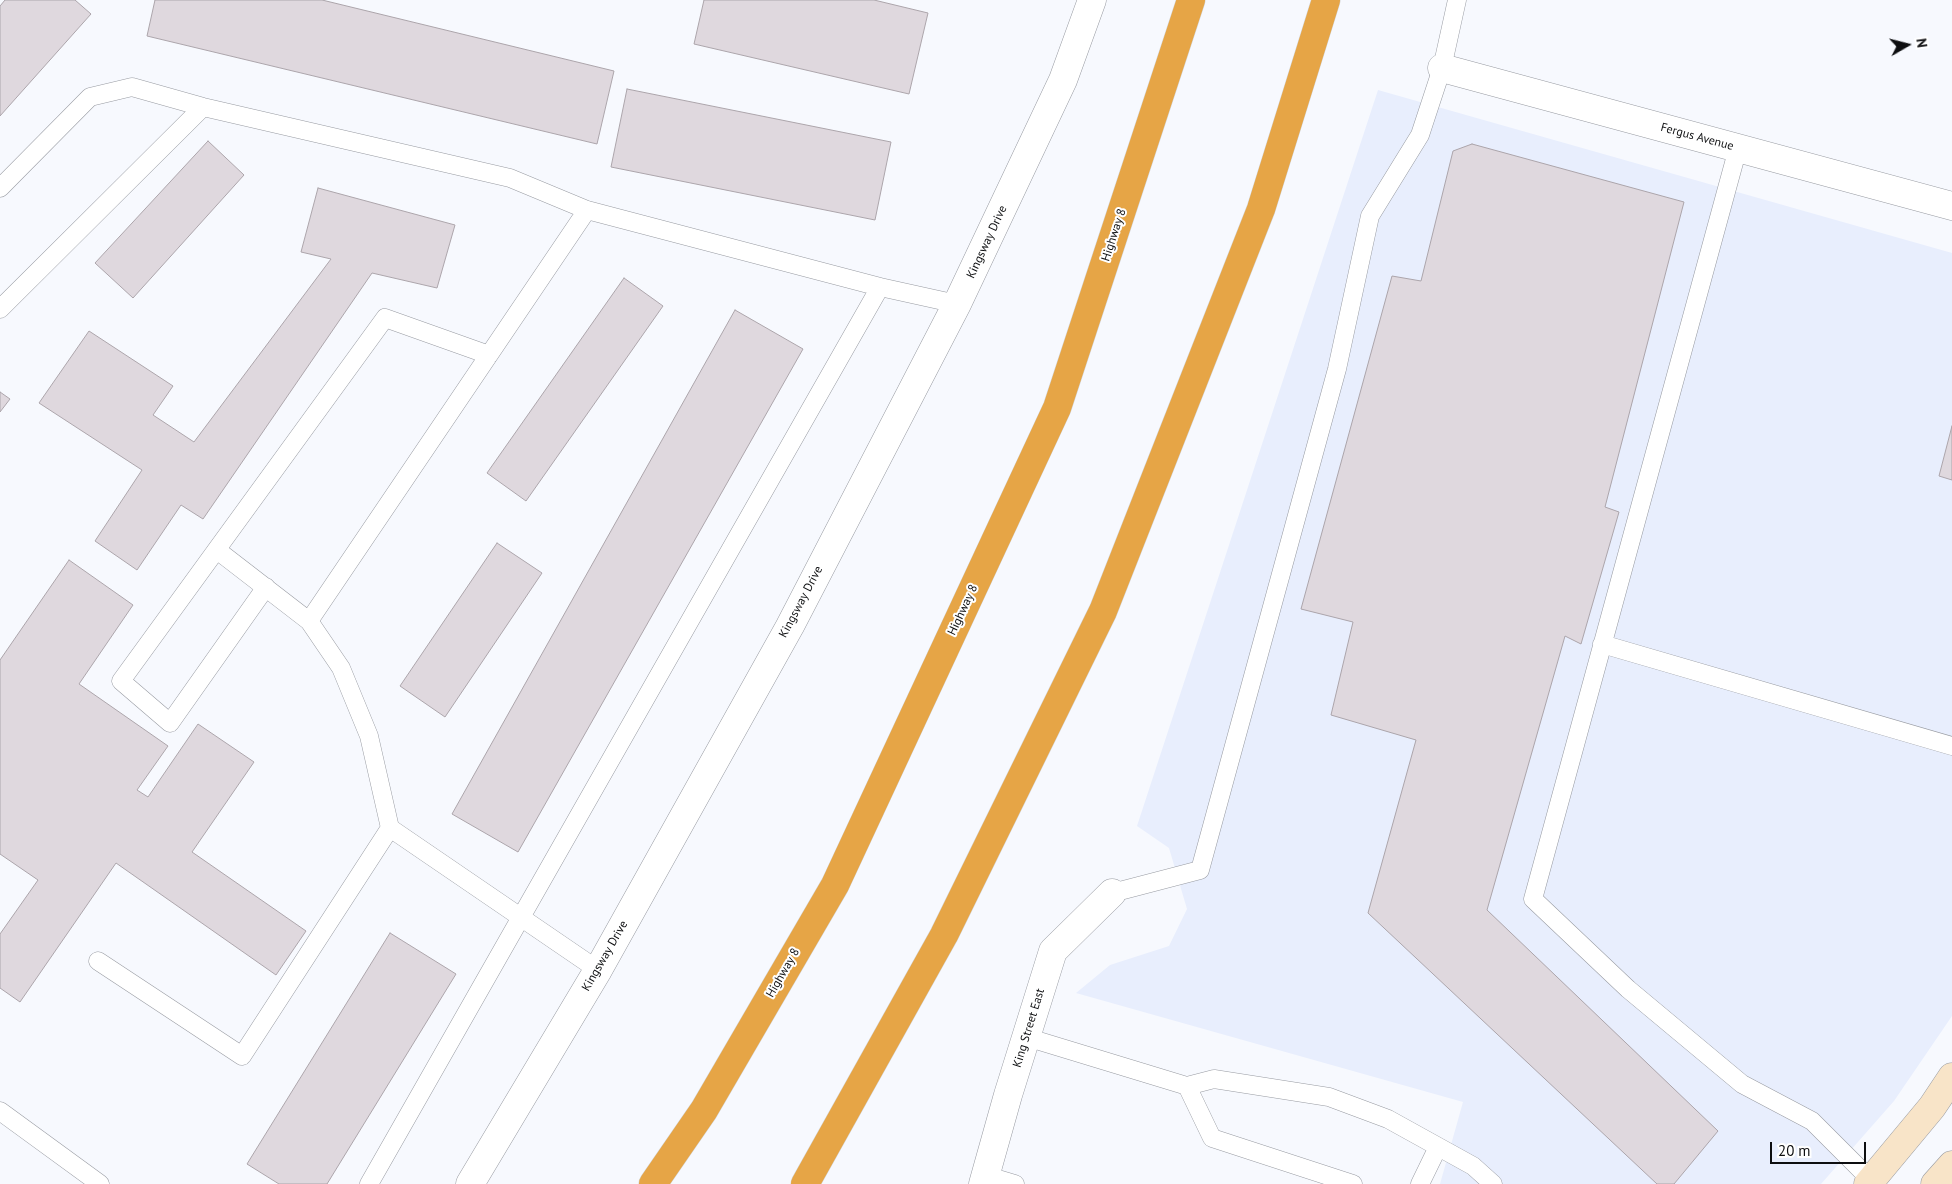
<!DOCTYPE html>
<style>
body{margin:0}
#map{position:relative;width:1952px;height:1184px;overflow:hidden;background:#f7f9fe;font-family:"PT Sans",sans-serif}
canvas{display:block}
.north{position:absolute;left:1882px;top:20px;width:50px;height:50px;-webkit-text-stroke:4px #fff;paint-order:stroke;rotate:82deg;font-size:14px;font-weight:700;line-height:20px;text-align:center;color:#0d0e10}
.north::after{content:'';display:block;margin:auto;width:18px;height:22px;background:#0d0e10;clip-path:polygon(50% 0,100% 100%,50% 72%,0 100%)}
.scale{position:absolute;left:1770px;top:1142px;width:96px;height:22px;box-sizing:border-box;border:2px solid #0d0e10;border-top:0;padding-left:6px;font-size:15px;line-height:18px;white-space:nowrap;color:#0d0e10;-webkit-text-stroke:4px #fff;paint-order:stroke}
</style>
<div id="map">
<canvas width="1952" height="1184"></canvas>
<div class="north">N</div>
<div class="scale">20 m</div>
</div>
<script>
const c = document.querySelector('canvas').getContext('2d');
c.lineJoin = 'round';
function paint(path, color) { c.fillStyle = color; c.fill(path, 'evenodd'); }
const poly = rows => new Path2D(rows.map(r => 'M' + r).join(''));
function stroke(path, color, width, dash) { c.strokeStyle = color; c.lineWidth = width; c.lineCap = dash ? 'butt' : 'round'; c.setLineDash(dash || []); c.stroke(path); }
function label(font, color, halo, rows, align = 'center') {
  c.font = font + ' "PT Sans",sans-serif'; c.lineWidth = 4; c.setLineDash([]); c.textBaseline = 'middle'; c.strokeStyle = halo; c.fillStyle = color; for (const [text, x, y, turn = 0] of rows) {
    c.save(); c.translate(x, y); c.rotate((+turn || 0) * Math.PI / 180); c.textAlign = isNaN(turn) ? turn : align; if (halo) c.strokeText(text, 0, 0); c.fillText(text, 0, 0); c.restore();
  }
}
const built = poly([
 [1378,90,1952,253,1952,1016,1894,1101,1821,1184,1440,1184,1463,1102,1076,993,1110,965,1169,946,1187,909,1169,848,1137,826]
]);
const building = poly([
 [5,0,75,0,91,14,0,116,0,6,5,0],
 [155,0,322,0,614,71,597,144,147,36,155,0],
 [704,0,874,0,928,13,909,94,694,44,704,0],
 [627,89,891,142,875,220,611,167,627,89],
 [208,141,244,175,133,298,95,263,208,141],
 [1472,144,1684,202,1605,507,1619,512,1581,644,1565,636,1487,910,1718,1131,1674,1184,1657,1184,1368,913,1416,740,1331,715,1353,622,1301,609,1392,276,1421,281,1453,151,1472,144],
 [318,188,455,225,437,288,372,273,203,519,181,505,137,570,95,541,142,470,39,403,89,331,173,386,153,415,194,442,331,259,301,252,318,188],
 [624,278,663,306,526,501,487,473,624,278],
 [735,310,803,349,518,852,452,814,735,310],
 [0,392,10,399,0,412,0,392],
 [1952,426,1952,480,1939,476,1952,426],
 [497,543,542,573,445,717,400,686,497,543],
 [69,560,133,605,79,684,168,746,137,790,148,797,198,724,254,762,192,852,306,931,276,975,116,863,20,1002,0,988,0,934,38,880,0,854,0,660,69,560],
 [390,933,456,974,327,1184,279,1184,247,1164,390,933]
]);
const service = poly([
 [1738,148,1533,899,1628,989,1742,1084,1812,1121,1875,1184],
 [0,188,90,97,132,87,203,107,510,178,587,210,880,287,957,304],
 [0,309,203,107],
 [217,550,309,621,341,668,369,736,390,828,598,970],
 [266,587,170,723,121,681,385,318,489,355],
 [309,621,587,210],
 [1602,644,1952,746],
 [1112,893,1200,870,1337,369,1370,216,1420,135,1442,68,1457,0],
 [98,961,242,1056,390,828],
 [1026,1037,1187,1086,1214,1079,1329,1097,1388,1119,1473,1166,1493,1184],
 [1187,1086,1212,1138,1353,1184],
 [0,1111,100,1184],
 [985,1175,1015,1184],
 [369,1184,880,287],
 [1420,1184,1438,1147]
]);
const minor = poly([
 [1442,68,1952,206],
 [983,1184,1008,1095,1053,951,1112,893]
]);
const tertiary = poly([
 [470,1184,598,970,790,626,957,304,1063,80,1092,0]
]);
const secondary = poly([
 [1868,1184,1932,1107,1952,1077],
 [1935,1184,1952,1165]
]);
const motorway = poly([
 [653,1184,704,1110,835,885,1057,408,1191,0],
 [805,1184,944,935,1103,611,1261,209,1326,0]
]);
const streetNames = [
 ["Fergus Avenue",1697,137,15],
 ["Highway 8",1114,235,-72],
 ["Kingsway Drive",987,242,-65],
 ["Kingsway Drive",801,602,-62],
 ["Highway 8",963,610,-65],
 ["Kingsway Drive",605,956,-60],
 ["Highway 8",783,973,-60],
 ["King Street East",1029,1028,-73]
];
paint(built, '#e8eefd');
paint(building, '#dfd8de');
stroke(building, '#aca5ab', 1);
stroke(service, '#989ba2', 19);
stroke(minor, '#989ba2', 29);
stroke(tertiary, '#989ba2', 29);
stroke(secondary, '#989ba2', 29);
stroke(motorway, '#d3d4d4', 29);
stroke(service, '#fff', 18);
stroke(minor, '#fff', 28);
stroke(tertiary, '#fff', 28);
stroke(secondary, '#f8e4c8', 28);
stroke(motorway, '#e6a546', 28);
label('12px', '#0d0e10', '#fff', streetNames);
</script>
